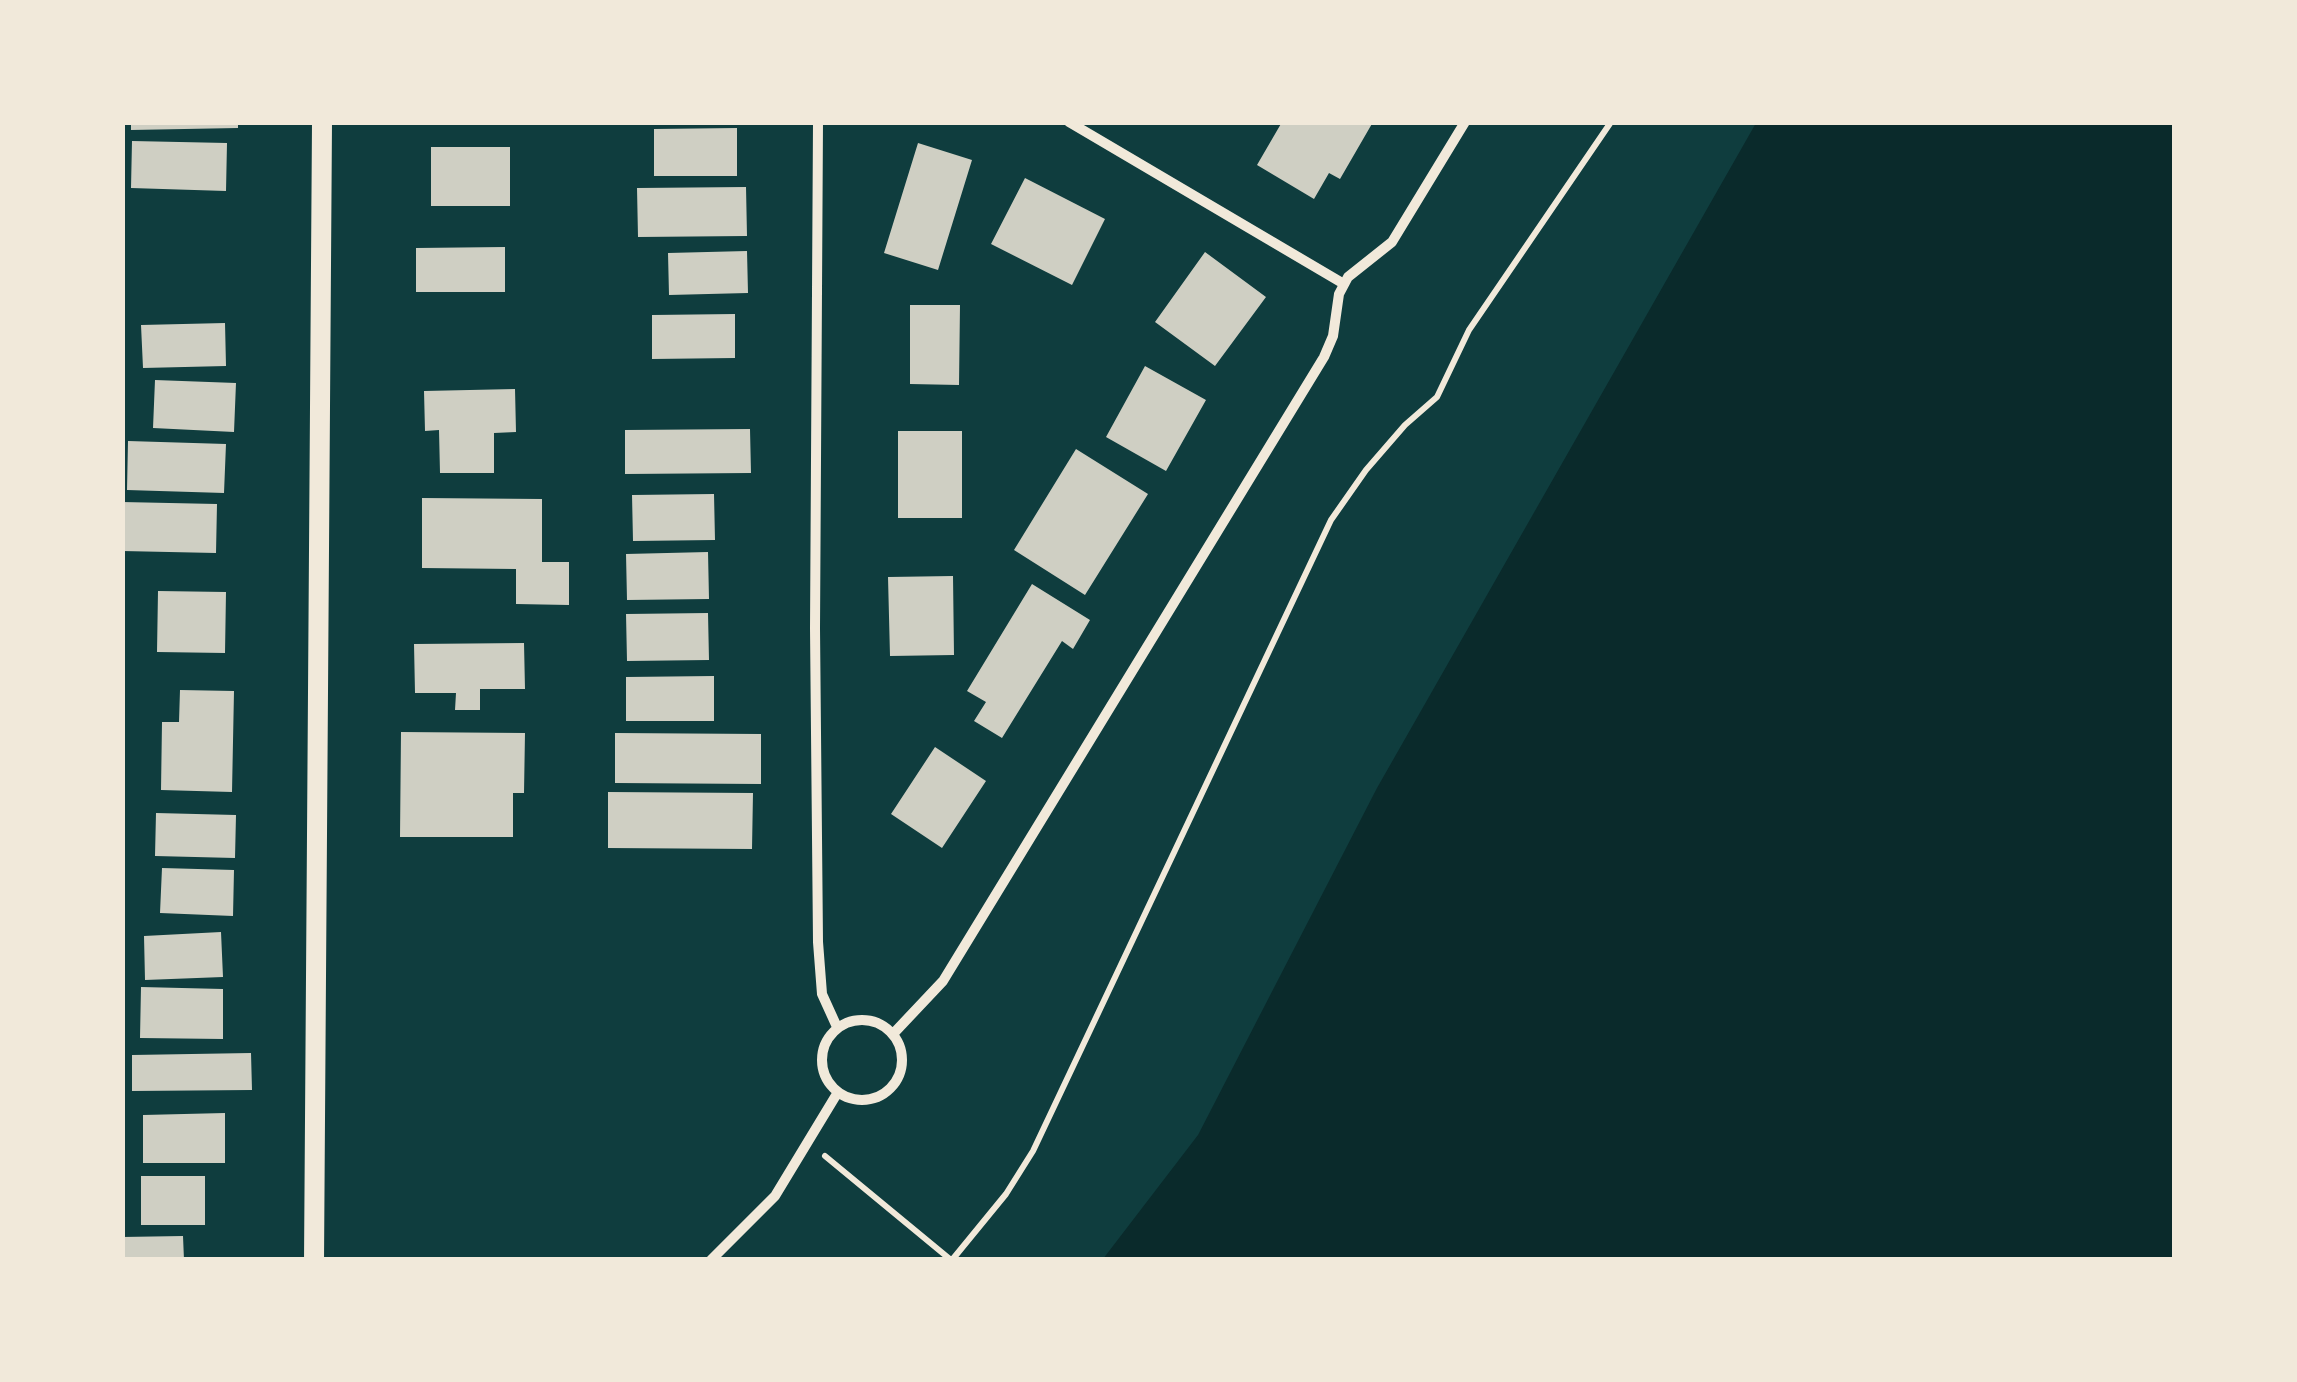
<!DOCTYPE html>
<style>
body{margin:0}
#map{position:relative;width:2297px;height:1382px;overflow:hidden;background:#0f3d3e;font-family:"Varela Round",sans-serif}
canvas{display:block}
.frame{position:absolute;inset:0;border:125px solid #f1e9da;pointer-events:none}
</style>
<div id="map">
<canvas width="2297" height="1382"></canvas>
<div class="frame"></div>
</div>
<script>
const c = document.querySelector('canvas').getContext('2d');
c.lineJoin = 'round';
function paint(path, color) { c.fillStyle = color; c.fill(path, 'evenodd'); }
const poly = rows => new Path2D(rows.map(r => 'M' + r).join(''));
function stroke(path, color, width, dash) { c.strokeStyle = color; c.lineWidth = width; c.lineCap = dash ? 'butt' : 'round'; c.setLineDash(dash || []); c.stroke(path); }
const water = poly([
 [1756,123,2174,123,2174,1259,1103,1259,1198,1135,1377,788]
]);
const building = poly([
 [131,122,238,122,238,128,131,130],
 [1282,122,1373,122,1340,179,1329,173,1314,199,1257,165],
 [737,128,737,176,654,176,654,129],
 [132,141,227,143,226,191,131,188],
 [918,143,972,160,938,270,884,253],
 [431,147,510,147,510,206,431,206],
 [1025,178,1105,219,1072,285,991,244],
 [746,187,747,236,638,237,637,188],
 [505,247,505,292,416,292,416,248],
 [747,251,748,293,669,295,668,253],
 [1205,252,1266,297,1215,366,1155,322],
 [910,305,960,305,959,385,910,384],
 [735,314,735,358,652,359,652,315],
 [225,323,226,366,143,368,141,325],
 [1145,366,1206,400,1166,471,1106,437],
 [155,380,236,383,234,432,153,428],
 [515,389,516,432,494,433,494,473,440,473,439,430,425,431,424,391],
 [750,429,751,473,625,474,625,430],
 [898,431,962,431,962,518,898,518],
 [128,441,226,444,224,493,127,490],
 [1076,449,1148,494,1085,595,1014,550],
 [714,494,715,540,633,541,632,495],
 [422,498,542,499,542,562,569,562,569,605,516,604,516,569,422,568],
 [122,502,217,504,216,553,122,551],
 [708,552,709,599,627,600,626,554],
 [953,576,954,655,890,656,888,577],
 [1032,584,1090,620,1073,649,1062,641,1002,738,974,721,986,702,967,691],
 [158,591,226,592,225,653,157,652],
 [708,613,709,660,627,661,626,614],
 [524,643,525,689,480,689,480,710,455,710,456,693,415,693,414,644],
 [714,676,714,721,626,721,626,677],
 [180,690,234,691,232,792,161,790,162,722,179,722],
 [401,732,525,733,524,793,513,793,513,837,400,837],
 [615,733,761,734,761,784,615,783],
 [935,747,986,781,942,848,891,814],
 [608,792,753,793,752,849,608,848],
 [156,813,236,815,235,858,155,856],
 [162,868,234,870,233,916,160,913],
 [221,932,223,977,145,980,144,936],
 [141,987,223,989,223,1039,140,1038],
 [251,1053,252,1090,132,1091,132,1055],
 [225,1113,225,1163,143,1163,143,1115],
 [141,1176,205,1176,205,1225,141,1225],
 [183,1236,184,1260,122,1260,122,1237]
]);
const path = poly([
 [825,1156,951,1260],
 [952,1260,1006,1194,1033,1151,1331,520,1366,470,1405,425,1437,397,1469,330,1611,122]
]);
const minor = poly([
 [818,122,815,628,818,942,822,994,837,1027],
 [1069,122,1344,284],
 '822 1060a40 40 0 1 1 80 0a40 40 0 1 1-80 0Z',
 [893,1034,943,981,1324,357,1333,336,1339,294,1348,277,1392,242,1465,122],
 [711,1260,775,1196,838,1092]
]);
const secondary = poly([
 [314,1260,322,122]
]);
paint(water, '#0a2a2b');
paint(building, '#cfcfc3');
stroke(path, '#f1e9da', 6);
stroke(minor, '#f1e9da', 10);
stroke(secondary, '#f1e9da', 20);
</script>
